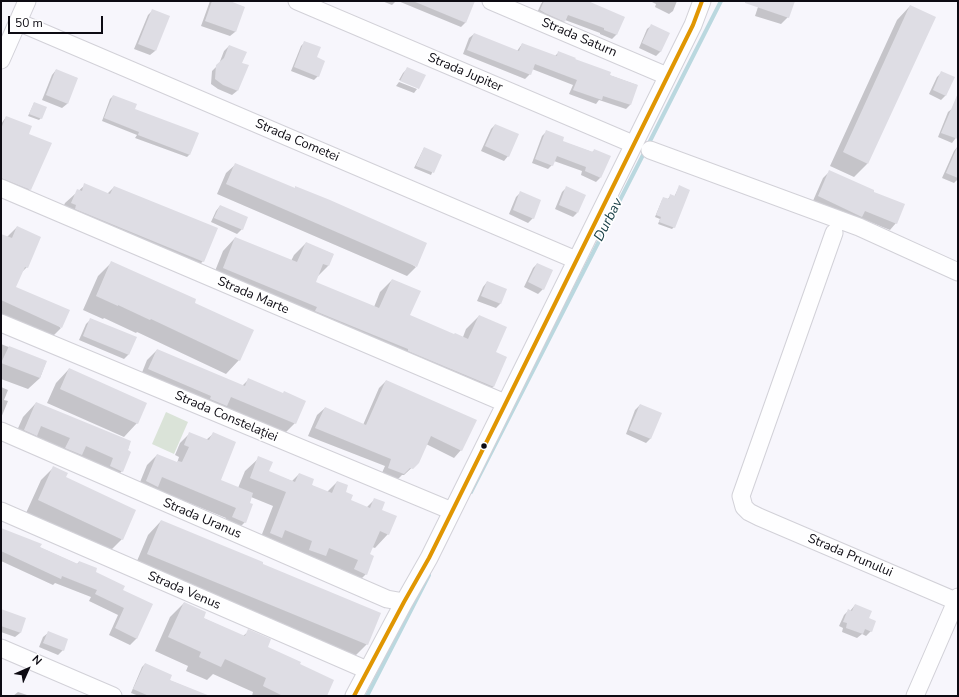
<!DOCTYPE html>
<meta charset="utf-8">
<style>
body{margin:0}
#map{position:relative;width:959px;height:697px;overflow:hidden;background:#f7f6fc;font-family:"Nunito Sans",sans-serif}
canvas{display:block}
.frame{position:absolute;inset:0;border:2px solid #0d0b13;pointer-events:none}
.north{position:absolute;left:8px;top:649px;width:40px;height:40px;-webkit-text-stroke:3px #fff;paint-order:stroke;rotate:45deg;font-size:11px;font-weight:700;line-height:16px;text-align:center;color:#0d0b13}
.north::after{content:'';display:block;margin:auto;width:14px;height:18px;background:#0d0b13;clip-path:polygon(50% 0,100% 100%,50% 72%,0 100%)}
.scale{position:absolute;left:8px;top:16px;width:95px;height:18px;box-sizing:border-box;border:2px solid #0d0b13;border-top:0;padding-left:5px;font-size:12px;line-height:14px;white-space:nowrap;color:#0d0b13;-webkit-text-stroke:3px #fff;paint-order:stroke}
</style>
<div id="map">
<canvas width="959" height="697"></canvas>
<div class="frame"></div>
<div class="north">N</div>
<div class="scale">50 m</div>
</div>
<script>
const c = document.querySelector('canvas').getContext('2d');
c.lineJoin = 'round';
function paint(path, color) { c.fillStyle = color; c.fill(path, 'evenodd'); }
const poly = rows => new Path2D(rows.map(r => 'M' + r).join(''));
function stroke(path, color, width, dash) { c.strokeStyle = color; c.lineWidth = width; c.lineCap = dash ? 'butt' : 'round'; c.setLineDash(dash || []); c.stroke(path); }
function label(font, color, halo, rows, align = 'center') {
  c.font = font + ' "Nunito Sans",sans-serif'; c.lineWidth = 3.5; c.setLineDash([]); c.textBaseline = 'middle'; c.strokeStyle = halo; c.fillStyle = color; for (const [text, x, y, turn = 0] of rows) {
    c.save(); c.translate(x, y); c.rotate((+turn || 0) * Math.PI / 180); c.textAlign = isNaN(turn) ? turn : align; if (halo) c.strokeText(text, 0, 0); c.fillText(text, 0, 0); c.restore();
  }
}
const green = poly([
 [166,412,188,422,174,454,152,444]
]);
const shadow = poly([
 [210,1,227,1,244,7,235,32,230,36,201,26],
 [382,1,396,1,392,5],
 [398,1,468,1,473,4,465,23,461,27],
 [543,1,572,1,624,17,616,35,612,39,600,34,600,33,565,20,560,26,536,15,541,4],
 [650,1,677,1,673,11,669,14,655,7,656,4],
 [760,1,793,1,788,17,781,24,755,16],
 [910,6,867,164,854,177,830,166,897,20],
 [153,10,169,17,155,51,150,55,134,49,148,15],
 [652,25,661,51,656,56,639,48,647,29],
 [474,34,517,51,522,44,555,56,559,52,609,75,637,85,630,105,626,109,599,100,596,104,569,94,573,85,532,69,530,74,525,79,463,54,469,38],
 [305,42,316,58,318,76,314,80,291,71,301,46],
 [229,46,241,63,247,66,237,91,232,95,218,89,211,84,212,71,219,64,224,51],
 [407,69,424,76,418,89,418,87,399,80,403,73],
 [56,70,77,78,67,104,62,108,42,100,52,75],
 [942,72,946,95,941,100,929,94,937,77],
 [399,82,417,89,414,93,396,86],
 [113,96,133,110,190,154,187,157,135,138,137,135,102,121,110,99],
 [34,103,41,118,39,120,28,116],
 [953,108,958,110,958,135,952,143,938,137,948,112],
 [6,117,28,135,30,189,25,194,1,183,1,124],
 [495,125,508,156,504,161,481,151,491,129],
 [547,131,561,141,592,152,595,150,600,178,596,182,581,175,582,171,554,161,552,165,548,169,532,163,542,136],
 [958,146,958,179,954,183,942,178,954,151],
 [424,148,440,155,431,175,414,168],
 [236,164,294,189,296,187,416,267,407,276,217,194,226,173],
 [830,171,896,223,890,230,860,218,855,223,812,203,823,178],
 [85,185,107,194,114,187,203,261,191,274,59,216,65,203],
 [567,187,577,213,573,217,555,209,562,192],
 [679,187,674,227,672,229,658,224,660,219,655,217,662,200,664,198,668,199,670,196,674,197],
 [521,192,533,218,528,223,509,214,516,197],
 [220,206,242,229,237,234,211,222,216,211],
 [17,227,27,267,21,273,15,287,61,328,51,338,1,315,1,235,7,237],
 [235,238,291,261,294,255,306,243,333,254,328,266,317,277,314,283,374,307,380,292,392,280,409,316,453,335,463,337,466,329,479,316,495,353,506,357,493,387,481,399,211,281,223,251],
 [112,262,193,304,239,360,226,374,137,332,136,333,104,318,103,319,83,310,98,276],
 [537,264,543,289,538,294,524,287,533,268],
 [487,282,506,290,500,304,496,308,477,301,483,287],
 [91,319,135,338,128,355,124,359,79,340,86,324],
 [1,344,46,362,40,378,28,389,1,379],
 [157,350,242,386,248,380,295,423,285,433,139,380,147,360],
 [69,369,137,423,124,437,47,403,56,383],
 [386,381,461,450,454,458,426,444,418,462,404,475,402,475,396,481,381,475,385,466,308,436,317,415,325,408,363,425,379,388],
 [1,387,8,390,4,400,8,401,1,418],
 [36,403,130,442,122,471,109,485,11,444,23,417],
 [640,405,651,438,646,443,626,434,635,410],
 [190,433,206,440,213,434,219,480,238,488,245,471,259,458,268,472,292,481,299,474,311,485,327,492,337,482,350,501,366,508,375,499,381,511,388,534,375,548,372,547,369,555,366,574,352,588,257,547,273,506,251,497,245,522,235,532,223,527,226,518,155,489,147,496,136,492,147,465,157,455,177,463,179,457,175,455,180,443],
 [53,468,122,539,110,551,26,513,41,480],
 [161,521,261,565,367,644,353,658,134,568,148,535],
 [1,530,77,564,79,562,122,591,137,638,130,645,109,635,118,615,89,601,91,597,55,583,53,585,1,561],
 [184,603,203,618,243,636,249,631,266,647,298,665,326,696,252,696,253,692,213,674,207,680,186,671,188,666,155,651,170,617],
 [855,605,868,619,871,631,866,636,862,634,857,638,842,632,843,628,839,626,844,615,848,611,850,611],
 [1,610,25,619,20,633,15,637,1,632],
 [48,633,63,650,58,655,39,647,43,637],
 [145,664,169,680,208,696,139,696,131,693,142,667],
 [18,692,30,696,13,696]
]);
const stream = poly([
 [648,145,721,1],
 [471,492,645,151],
 [367,696,429,575]
]);
const building = poly([
 [212,1,230,1,245,7,236,32,205,21],
 [413,1,475,1,466,23],
 [544,1,588,1,625,17,617,35,604,30,604,28,568,15,565,22,545,13,540,10],
 [745,1,795,1,789,18,745,3],
 [910,5,936,17,868,164,843,152],
 [152,9,170,16,156,51,138,44],
 [651,24,670,33,661,52,642,43],
 [474,33,519,51,522,43,557,56,558,51,576,58,575,59,611,72,610,75,638,85,631,105,603,96,602,100,573,90,577,80,535,64,531,75,467,50],
 [304,41,321,47,317,57,325,61,319,77,294,67],
 [229,45,247,52,242,63,249,65,238,91,223,85,215,79,216,65,224,58],
 [407,67,426,75,419,89,400,81],
 [56,69,78,78,68,104,46,95],
 [941,71,955,77,946,96,933,90],
 [958,93,958,139,941,133],
 [113,95,137,104,135,109,199,133,190,155,138,135,139,132,104,118],
 [34,102,47,107,42,119,29,114],
 [6,116,32,126,29,134,52,143,31,190,1,178,1,129],
 [495,124,519,134,509,157,485,146],
 [546,130,564,137,563,141,593,152,594,149,611,156,601,178,585,171,586,167,557,156,553,166,535,159],
 [958,145,958,178,946,173],
 [424,147,442,155,434,173,416,166],
 [235,163,295,188,295,186,330,200,427,243,417,267,226,184],
 [829,170,874,190,874,192,905,204,897,224,865,211,862,217,818,196],
 [84,183,110,194,114,186,218,228,204,262,75,209,76,205,71,203,77,189,82,191],
 [679,185,690,190,675,228,659,222,661,217,656,215,663,197,669,199,670,194,675,196],
 [566,186,586,195,578,213,559,205],
 [520,191,541,200,534,219,513,210],
 [220,205,248,217,243,230,214,218],
 [17,226,41,237,28,268,25,267,16,287,70,310,62,328,1,300,1,234,12,238],
 [235,237,297,262,306,242,334,254,329,266,323,264,316,282,379,308,392,279,421,291,410,315,454,334,455,333,468,339,479,315,507,327,496,352,507,357,494,387,408,351,408,349,315,311,317,307,223,268],
 [111,261,196,299,195,303,254,330,240,361,151,319,150,320,118,305,118,306,96,296],
 [537,263,553,270,544,290,528,282],
 [487,281,507,289,501,304,481,296],
 [90,318,137,337,129,355,83,336],
 [9,346,47,361,40,378,1,363],
 [157,349,245,386,248,378,283,393,284,391,306,401,296,424,231,397,227,406,210,399,211,396,148,369],
 [69,368,147,403,138,424,60,389],
 [386,380,477,420,462,451,431,436,419,463,413,469,410,468,404,474,388,468,391,459,315,428,325,407,366,425],
 [36,402,131,441,128,450,131,452,123,472,110,466,113,458,86,446,82,455,65,448,70,438,41,426,37,436,24,430],
 [640,404,662,413,651,439,629,430],
 [189,432,209,440,213,432,236,442,221,480,253,493,250,503,253,504,246,523,232,517,236,508,162,477,158,487,146,481,157,454,177,462,178,461,182,462,189,447,184,445],
 [258,456,273,462,269,471,295,482,299,473,314,479,312,485,332,493,337,481,348,485,346,492,353,495,351,500,370,508,374,498,385,502,382,510,397,516,389,535,380,531,370,554,374,556,367,575,354,569,358,560,329,548,326,556,309,550,312,541,285,530,282,538,270,533,286,492,250,478],
 [53,466,68,473,66,477,136,510,123,540,38,500],
 [161,520,263,562,263,564,381,613,368,645,147,554],
 [1,528,42,544,40,547,78,564,79,561,97,568,96,572,125,586,123,590,153,604,137,639,115,628,124,608,95,594,97,590,62,576,61,579,1,551],
 [184,602,206,612,204,618,245,636,248,629,271,639,268,647,301,662,300,664,334,680,327,696,283,696,263,686,266,678,225,659,221,667,199,657,201,652,168,637],
 [855,604,872,611,869,618,876,621,872,632,865,629,863,634,846,628,847,623,843,622,848,609,852,611],
 [1,609,26,618,21,633,1,626],
 [48,631,68,639,64,651,43,643],
 [145,663,172,675,170,680,210,696,149,696,133,689]
]);
const minor = poly([
 [297,1,633,144],
 [491,1,667,76],
 [18,22,576,260],
 [1,60,27,1],
 [650,150,859,227,958,272],
 [1,188,505,403],
 [834,233,741,496,744,507,749,512,759,517,958,602],
 [1,323,452,511],
 [1,431,387,599,404,602],
 [1,511,367,670],
 [1,648,113,696],
 [354,696,404,602,429,558,693,25,702,1],
 [915,696,958,597]
]);
const bus1 = poly([
 [354,696,404,602,429,558,693,25,702,1]
]);
const markers = [
 [484,446,3.5,"#0d0b13"]
];
const streetNames = [
 ["Strada Saturn",579,38,23],
 ["Strada Jupiter",465,73,23],
 ["Strada Cometei",297,141,23],
 ["Strada Marte",253,296,23],
 ["Strada Constelației",226,417,23],
 ["Strada Uranus",202,519,23],
 ["Strada Prunului",850,556,23],
 ["Strada Venus",184,591,23]
];
const waterNames = [
 ["Durbav",609,220,-63]
];
paint(green, '#dae3d8');
paint(shadow, '#0003');
stroke(stream, '#bad8df', 4);
paint(building, '#dedde4');
stroke(minor, '#d2d1d8', 19);
stroke(minor, '#fefeff', 17);
stroke(bus1, '#e09602', 4);
for (const [x, y, r, color] of markers) { const dot = new Path2D(); dot.arc(x, y, r, 0, 2 * Math.PI); c.fillStyle = color; c.fill(dot); stroke(dot, '#fff', 1.5); }
label('13px', '#0d0b13', '#fff', streetNames);
label('italic 14px', '#153d44', '#fff', waterNames);
</script>
